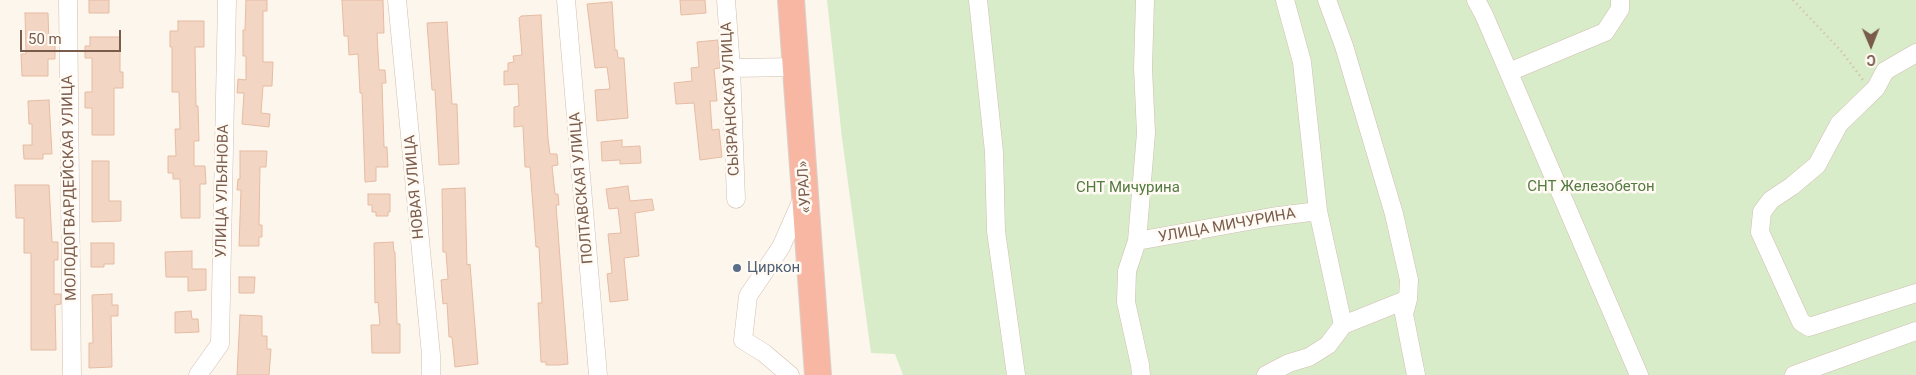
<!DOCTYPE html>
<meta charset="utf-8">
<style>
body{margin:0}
#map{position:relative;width:1916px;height:375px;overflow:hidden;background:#fdf6ec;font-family:Roboto,sans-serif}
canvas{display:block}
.north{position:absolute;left:1846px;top:20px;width:50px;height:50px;-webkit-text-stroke:4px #fffaf3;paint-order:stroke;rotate:179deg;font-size:14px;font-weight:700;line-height:20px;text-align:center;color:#7a5c4d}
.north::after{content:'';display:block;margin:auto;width:18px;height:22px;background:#7a5c4d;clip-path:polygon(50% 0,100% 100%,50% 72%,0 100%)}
.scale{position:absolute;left:20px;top:30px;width:101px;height:22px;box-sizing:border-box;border:2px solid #7a5c4d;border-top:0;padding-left:6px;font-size:15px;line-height:18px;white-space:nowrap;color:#7a5c4d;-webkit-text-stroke:4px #fffaf3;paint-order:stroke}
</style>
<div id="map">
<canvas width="1916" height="375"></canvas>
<div class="north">С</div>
<div class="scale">50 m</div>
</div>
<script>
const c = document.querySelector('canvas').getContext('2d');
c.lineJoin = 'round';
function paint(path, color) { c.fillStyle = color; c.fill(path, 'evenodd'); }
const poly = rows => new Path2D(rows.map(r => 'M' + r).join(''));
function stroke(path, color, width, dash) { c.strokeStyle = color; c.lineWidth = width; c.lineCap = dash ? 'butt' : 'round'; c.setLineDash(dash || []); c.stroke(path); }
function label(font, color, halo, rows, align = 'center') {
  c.font = font + ' Roboto,sans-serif'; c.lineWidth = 5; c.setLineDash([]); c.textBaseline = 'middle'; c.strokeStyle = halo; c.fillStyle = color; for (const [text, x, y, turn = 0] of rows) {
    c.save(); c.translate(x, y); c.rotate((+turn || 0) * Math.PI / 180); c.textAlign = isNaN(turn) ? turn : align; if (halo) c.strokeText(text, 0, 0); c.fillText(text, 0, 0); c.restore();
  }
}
const green = poly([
 [827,0,1916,0,1916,375,903,375,895,354,871,353,842,138]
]);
const building = poly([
 [89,0,109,0,109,13,89,13,89,0],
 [246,0,267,0,267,11,263,11,263,62,273,62,272,86,263,86,261,113,270,114,269,127,242,124,244,93,237,93,238,79,246,80,246,56,243,56,243,30,245,30,246,0],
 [342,0,383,0,384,33,377,33,379,70,385,70,386,83,382,83,384,147,387,147,388,167,376,167,376,181,365,182,362,93,360,93,358,54,349,55,348,36,344,36,342,0],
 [680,0,705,0,706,13,681,15,680,0],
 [612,2,615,50,617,50,618,58,624,58,628,118,597,121,595,90,610,89,607,67,595,68,587,4,612,2],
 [25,13,48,13,49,44,55,44,55,59,48,59,48,76,22,76,21,54,26,54,25,13],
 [541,15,548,139,550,154,557,154,558,165,552,166,555,194,558,194,559,205,556,205,568,364,559,365,546,365,546,362,541,362,538,303,542,303,539,247,536,247,530,167,525,167,523,126,514,127,514,107,519,106,518,84,504,85,504,71,508,71,508,63,514,62,513,56,522,55,519,18,521,16,541,15],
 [178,21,204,21,204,47,195,47,196,106,198,106,199,141,194,141,194,166,205,166,206,184,200,184,200,218,181,218,180,179,173,179,173,173,168,173,168,156,176,156,175,129,180,129,179,92,172,92,172,47,170,47,170,31,178,31,178,21],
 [447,22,452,104,457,104,459,164,439,165,435,90,432,90,427,23,447,22],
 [90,37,120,37,120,72,123,72,123,88,114,88,114,135,92,135,92,108,85,108,85,92,92,92,92,58,85,58,85,46,90,46,90,37],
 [718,40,720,68,714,69,717,101,710,101,712,130,719,129,722,157,700,160,694,103,676,104,674,83,692,81,691,68,699,67,697,42,718,40],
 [49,100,52,154,43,154,43,159,24,159,23,145,32,145,32,124,29,124,28,101,49,100],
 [622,140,622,147,640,146,641,163,620,164,620,160,602,161,601,142,622,140],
 [240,151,267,151,266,167,260,167,259,225,262,225,262,237,259,237,259,246,239,246,241,190,237,190,238,179,240,179,240,151],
 [92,161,109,161,109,201,121,201,121,221,92,222,92,161],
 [15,185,49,185,52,242,58,242,58,260,54,260,54,294,61,294,61,304,55,305,56,350,31,350,31,253,24,253,24,218,16,218,15,185],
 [628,186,630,201,652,199,654,210,635,213,639,256,624,258,628,300,610,302,607,274,612,273,608,234,621,233,618,208,609,209,606,189,628,186],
 [465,188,467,265,470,264,478,364,455,367,452,337,449,337,447,303,443,304,441,280,448,279,446,252,443,252,442,189,465,188],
 [368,194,390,194,390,212,388,212,388,216,376,216,376,212,372,212,372,205,368,205,368,194],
 [393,242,394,252,395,252,397,324,400,324,400,353,372,353,371,325,380,325,378,302,375,303,374,243,393,242],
 [91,243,114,243,114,264,104,264,104,267,91,267,91,243],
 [192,251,192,269,206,269,206,290,188,291,188,277,166,277,165,252,192,251],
 [239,277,255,277,254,293,239,293,239,277],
 [112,294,112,305,118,305,118,316,111,316,112,367,89,368,89,343,93,343,92,295,112,294],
 [191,311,192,319,198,319,199,332,175,333,175,312,191,311],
 [240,315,262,316,262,336,267,336,267,349,271,349,269,375,237,375,240,315]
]);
const path = poly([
 [1793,0,1842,52,1863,80]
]);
const minor = poly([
 [68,0,72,375],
 [397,0,431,355,431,375],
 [566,0,598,375],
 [726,0,731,68,736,199],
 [978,0,994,152,996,231,1016,375],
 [1285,0,1302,62,1318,211,1343,325,1408,299,1404,314,1416,375],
 [1327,0,1344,46,1394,214,1409,280,1408,299],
 [1476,0,1484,15,1639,375],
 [1916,53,1885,71,1876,88,1839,124,1817,165,1792,186,1771,200,1762,212,1760,232,1801,322,1809,327,1916,293],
 [731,68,796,67],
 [1509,72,1605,32,1620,9,1620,0],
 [1137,241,1271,217,1318,211],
 [198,375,220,344,227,0],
 [790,375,764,353,743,340,748,296,781,247,803,197],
 [1141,375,1140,365,1126,302,1127,271,1137,241,1146,133,1143,68,1145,0],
 [1266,375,1289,363,1309,357,1328,345,1343,325],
 [1794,375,1916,331]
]);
const highway = poly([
 [791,0,818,375]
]);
const markers = [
 [737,268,5,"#5c6f8a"]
];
const streetNames = [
 ["СЫЗРАНСКАЯ УЛИЦА",731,99,-93],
 ["НОВАЯ УЛИЦА",415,187,-95],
 ["«УРАЛ»",805,187,-94],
 ["МОЛОДОГВАРДЕЙСКАЯ УЛИЦА",70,188,-91],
 ["ПОЛТАВСКАЯ УЛИЦА",582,188,-95],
 ["УЛИЦА УЛЬЯНОВА",223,191,-89],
 ["УЛИЦА МИЧУРИНА",1227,226,-10]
];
const parkNames = [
 ["СНТ Железобетон",1591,187],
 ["СНТ Мичурина",1128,188]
];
const serviceNames = [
 ["Циркон",747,268]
];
paint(green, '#d8ecc9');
paint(building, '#f3d5c3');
stroke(building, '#e6bba3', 1);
stroke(minor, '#d1beb0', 19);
stroke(highway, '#dad1cd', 28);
stroke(path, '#d9b8a5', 2.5, [1, 4]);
stroke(minor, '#fff', 18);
stroke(highway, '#f7b7a3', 26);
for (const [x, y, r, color] of markers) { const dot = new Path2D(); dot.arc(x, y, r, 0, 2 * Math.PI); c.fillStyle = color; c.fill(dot); stroke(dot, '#fffaf3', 2); }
label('15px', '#7a5c4d', '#fffaf3', streetNames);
label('15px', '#537a41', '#fffaf3', parkNames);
label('15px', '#4e5e75', '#fffaf3', serviceNames, 'left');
</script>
